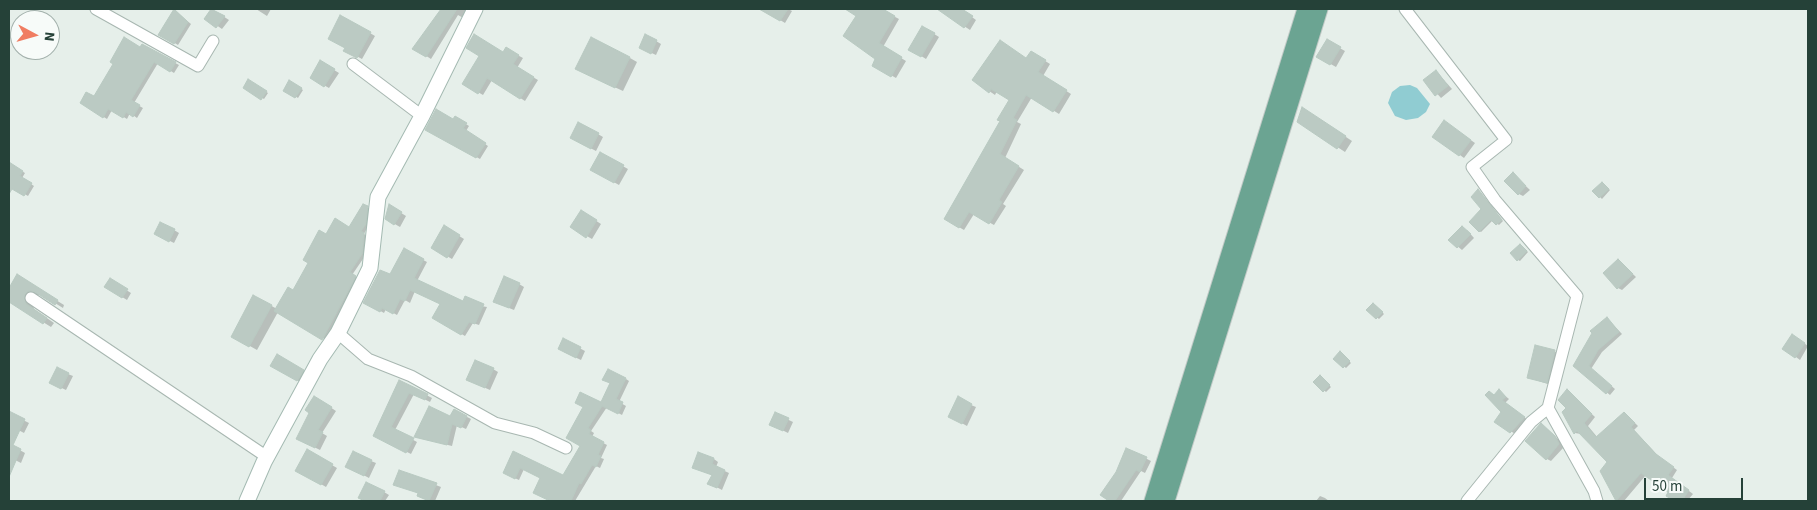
<!DOCTYPE html>
<style>
body{margin:0}
#map{position:relative;width:1817px;height:510px;overflow:hidden;background:#e6efea;font-family:"Source Sans 3",sans-serif}
canvas{display:block}
.frame{position:absolute;inset:0;border:10px solid #254138;pointer-events:none}
.north{position:absolute;left:10px;top:10px;width:50px;height:50px;box-sizing:border-box;background:#f7fbf9;border:1px solid #a3b1ac;border-radius:50%;rotate:96deg;font-size:14px;font-weight:700;line-height:20px;text-align:center;color:#254138}
.north::after{content:'';display:block;margin:auto;width:18px;height:22px;background:#f07d62;clip-path:polygon(50% 0,100% 100%,50% 72%,0 100%)}
.scale{position:absolute;left:1644px;top:478px;width:99px;height:22px;box-sizing:border-box;border:2px solid #254138;border-top:0;padding-left:6px;font-size:15px;line-height:18px;white-space:nowrap;color:#254138;-webkit-text-stroke:4px #f7fbf9;paint-order:stroke}
</style>
<div id="map">
<canvas width="1817" height="510"></canvas>
<div class="frame"></div>
<div class="north">N</div>
<div class="scale">50 m</div>
</div>
<script>
const c = document.querySelector('canvas').getContext('2d');
c.lineJoin = 'round';
function paint(path, color) { c.fillStyle = color; c.fill(path, 'evenodd'); }
const poly = rows => new Path2D(rows.map(r => 'M' + r).join(''));
function stroke(path, color, width, dash) { c.strokeStyle = color; c.lineWidth = width; c.lineCap = dash ? 'butt' : 'round'; c.setLineDash(dash || []); c.stroke(path); }
const water = poly([
 [1410,85,1417,88,1430,104,1426,112,1418,118,1406,120,1395,116,1388,103,1392,92,1400,86]
]);
const shadow = poly([
 [212,9,229,20,222,29,206,18],
 [256,9,271,9,267,16],
 [442,9,470,9,465,19,458,15,431,59,414,48],
 [762,9,788,9,792,11,785,23],
 [847,9,880,9,899,19,883,47,906,61,896,78,873,65,877,59,858,15],
 [945,9,961,9,976,20,970,30,943,12],
 [174,10,191,24,178,45,160,34],
 [341,16,375,36,362,59,345,50,346,47],
 [923,27,939,37,926,59,910,49],
 [656,41,661,44,656,55,645,50],
 [1327,41,1345,51,1336,67,1318,57],
 [143,46,179,65,174,73,158,63,134,103,143,108,137,118,130,113,127,119,112,110,107,119,81,103,94,98],
 [506,49,523,58,517,68,538,80,525,101,492,80,483,95,464,84,481,56,503,54],
 [1031,52,1050,64,1043,76,1071,94,1059,114,1032,97,1017,122,1021,124,1005,158,1024,170,1003,204,1006,206,994,225,974,214,964,230,945,219,1001,121,1011,99,997,91,995,95,973,80,1027,59],
 [630,58,637,62,623,91,584,73],
 [321,62,339,73,329,88,311,78],
 [1436,71,1452,89,1441,98,1425,80],
 [249,81,268,93,264,99,245,87],
 [290,82,303,90,298,98,285,90],
 [1310,113,1352,141,1345,152,1299,122],
 [456,118,469,126,466,131,488,146,480,159,427,129,454,121],
 [579,123,603,137,596,151,571,138],
 [1449,125,1475,143,1464,158,1434,136],
 [601,154,628,169,619,185,592,170],
 [9,164,25,173,22,178,34,186,28,196,9,185],
 [1513,174,1530,190,1523,196,1519,194],
 [1603,183,1610,190,1602,199,1594,191],
 [1479,191,1503,221,1499,225,1493,220,1481,232,1479,231,1483,210],
 [364,206,370,209,368,226,364,234,367,236,365,256,352,275,358,278,326,340,278,312,257,350,232,336,254,296,277,309,294,292,326,235,350,229],
 [390,206,406,216,400,227,386,219],
 [581,211,601,224,592,239,571,227],
 [445,227,464,239,452,259,433,248],
 [174,230,179,233,174,243,160,236],
 [1467,230,1474,238,1462,250,1450,240],
 [1522,246,1528,252,1520,261,1518,260],
 [404,250,427,262,417,281,463,303,487,307,479,325,473,323,465,336,434,318,442,304,415,291,410,303,405,300,397,315,386,309,384,313,365,302,391,275],
 [1618,260,1636,277,1622,290,1618,288],
 [17,276,64,305,63,308,42,295,36,295,31,299,34,309,54,323,51,327,9,301,9,290],
 [110,280,131,293,127,300,106,287],
 [519,284,524,287,514,310,499,304],
 [1375,305,1384,314,1379,319,1368,310],
 [1607,318,1622,334,1602,352,1591,369,1615,389,1610,395,1574,366],
 [1797,338,1808,346,1800,360,1784,348],
 [564,340,585,351,581,360,564,352],
 [1554,351,1559,354,1551,385,1529,378],
 [1342,354,1351,363,1346,368,1335,359],
 [277,356,308,373,302,383,272,366],
 [493,369,498,372,490,390,472,382],
 [68,374,73,376,66,390,51,383],
 [1322,378,1331,387,1326,392,1315,382],
 [626,379,629,381,619,402,626,406,622,415,607,407,591,431,594,433,592,437,607,445,601,458,604,459,600,468,596,466,575,501,557,499,552,501,539,495,542,477,524,469,519,480,504,473,513,453,564,477,582,445,568,437],
 [400,381,432,398,430,402,414,394,395,430,417,442,411,454,379,438],
 [1499,391,1509,399,1505,403,1528,420,1515,434,1496,421,1503,412,1495,396],
 [1567,391,1595,417,1588,426,1598,438,1624,413,1628,416,1638,426,1634,430,1660,458,1677,470,1672,478,1693,494,1687,501,1676,501,1668,495,1670,492,1646,475,1624,501,1617,501,1602,471,1609,462,1581,434,1575,433,1568,408],
 [315,397,336,411,322,433,327,436,320,450,302,441],
 [971,405,976,407,967,426,949,416],
 [454,410,471,419,466,429,457,425,452,446,415,437,451,418],
 [11,414,29,423,24,433,9,425],
 [776,414,793,422,788,433,776,427],
 [1546,428,1559,440,1564,447,1551,461,1547,459],
 [9,444,25,453,21,463,9,457],
 [1127,449,1151,461,1145,473,1141,471,1121,501,1111,501,1102,495,1117,473],
 [308,451,337,468,326,487,297,470],
 [714,459,718,462,716,467,729,473,722,490,709,483,713,475,698,470],
 [371,461,376,463,369,478,352,469],
 [399,471,441,487,435,501,429,501,418,496,419,493],
 [384,492,389,495,385,501,367,501,360,498],
 [1320,496,1325,498,1329,501,1316,501]
]);
const building = poly([
 [174,9,188,22,174,44,158,35,174,9],
 [211,9,225,16,216,28,204,19,211,9],
 [441,9,457,9,426,57,412,49,441,9],
 [759,9,788,9,780,21,759,9],
 [845,9,883,9,895,16,879,43,902,57,891,77,872,66,875,59,843,36,856,16,845,9],
 [937,9,962,9,973,16,964,28,937,9],
 [340,15,371,32,357,58,343,51,345,48,328,39,340,15],
 [922,26,935,33,921,57,908,50,922,26],
 [474,34,503,52,506,47,519,55,513,64,534,77,520,99,487,78,478,94,462,84,479,56,466,48,474,34],
 [645,34,657,40,651,54,639,48,645,34],
 [124,37,140,47,142,44,176,62,170,72,154,62,131,100,140,105,133,117,126,112,123,118,108,109,103,118,80,103,86,92,94,96,113,64,110,62,124,37],
 [591,37,630,57,615,88,575,69,591,37],
 [1327,39,1341,47,1330,65,1316,57,1327,39],
 [1000,40,1026,58,1031,51,1046,60,1038,72,1067,90,1053,112,1026,95,1013,118,1017,120,1000,154,1019,166,999,200,1002,202,989,224,969,212,959,228,944,219,1000,121,997,120,1009,100,991,89,989,93,972,80,1000,40],
 [320,60,335,69,324,87,310,78,320,60],
 [1436,70,1448,86,1435,96,1423,80,1436,70],
 [248,79,267,91,261,100,243,88,248,79],
 [289,80,302,88,295,98,283,91,289,80],
 [1302,107,1346,136,1337,149,1297,122,1302,107],
 [436,109,453,119,455,116,467,123,463,128,486,143,476,158,425,130,436,109],
 [1444,120,1471,140,1459,156,1432,137,1444,120],
 [578,122,599,133,591,149,570,138,578,122],
 [600,152,624,165,614,183,590,170,600,152],
 [9,162,23,171,20,176,32,183,24,196,12,189,9,194,9,162],
 [1513,172,1526,186,1518,195,1504,181,1513,172],
 [1602,182,1609,189,1599,198,1592,191,1602,182],
 [1478,189,1502,220,1496,225,1491,220,1479,232,1469,222,1481,209,1471,197,1478,189],
 [363,204,368,206,366,224,361,231,364,233,362,254,350,272,356,276,322,340,274,311,288,287,293,290,308,263,303,260,319,230,326,234,335,218,349,227,363,204],
 [389,204,402,212,394,225,385,219,389,204],
 [581,210,597,220,586,238,570,227,581,210],
 [160,222,175,229,169,242,154,234,160,222],
 [444,225,460,235,447,258,431,248,444,225],
 [1462,226,1471,234,1457,248,1448,240,1462,226],
 [1520,244,1527,251,1517,261,1510,253,1520,244],
 [404,248,424,259,414,278,463,301,465,296,484,304,475,324,469,322,461,335,432,318,440,304,410,290,405,301,400,299,393,314,382,308,380,312,363,303,380,270,390,274,404,248],
 [1618,259,1633,274,1617,289,1603,273,1618,259],
 [17,274,58,300,55,305,35,292,28,291,25,294,26,304,47,318,43,324,9,302,9,288,17,274],
 [504,276,520,283,509,308,493,302,504,276],
 [110,278,128,289,122,298,104,287,110,278],
 [253,295,272,305,249,347,231,337,253,295],
 [1373,303,1383,312,1376,319,1366,310,1373,303],
 [1607,317,1619,332,1598,350,1589,366,1612,386,1606,394,1573,366,1592,333,1590,331,1607,317],
 [1792,334,1805,343,1795,358,1782,349,1792,334],
 [563,338,581,347,576,358,558,349,563,338],
 [1535,345,1555,350,1547,383,1527,378,1535,345],
 [1340,351,1350,361,1343,368,1333,359,1340,351],
 [277,354,304,370,297,381,270,366,277,354],
 [475,360,494,368,485,388,466,380,475,360],
 [57,367,69,373,61,389,49,383,57,367],
 [608,369,626,378,616,399,623,402,618,414,602,406,588,428,591,430,589,434,604,442,598,455,601,456,596,467,592,465,581,484,579,483,571,501,550,501,533,493,540,478,520,468,515,479,503,473,513,451,563,475,580,446,566,438,583,407,575,403,580,392,601,402,610,383,602,380,608,369],
 [1320,375,1330,385,1323,392,1313,382,1320,375],
 [399,380,428,394,425,400,409,393,391,427,414,438,406,453,373,436,399,380],
 [1499,389,1506,397,1502,400,1525,417,1510,433,1494,422,1501,412,1485,395,1489,391,1494,395,1499,389],
 [1567,389,1592,414,1584,423,1596,437,1624,412,1635,423,1631,427,1656,454,1674,467,1668,475,1689,490,1682,501,1674,501,1666,496,1668,492,1641,473,1616,501,1600,471,1607,462,1577,431,1574,434,1562,412,1566,408,1558,400,1567,389],
 [314,396,332,407,318,430,323,432,315,448,296,439,309,413,305,410,314,396],
 [958,396,972,404,962,424,948,417,958,396],
 [429,406,450,416,454,409,467,416,461,428,452,424,447,445,414,437,429,406],
 [9,411,25,419,13,445,21,449,9,477,9,411],
 [775,412,789,418,783,431,769,425,775,412],
 [1541,423,1555,436,1559,444,1546,460,1525,441,1541,423],
 [1126,448,1147,457,1140,472,1136,470,1115,501,1109,501,1100,495,1116,472,1126,448],
 [307,449,333,464,321,485,295,471,307,449],
 [353,451,372,460,364,476,345,467,353,451],
 [698,452,714,458,712,464,725,470,717,488,707,484,712,475,692,468,698,452],
 [399,470,437,483,429,501,417,496,418,493,393,485,399,470],
 [366,482,385,491,380,501,365,501,358,498,366,482]
]);
const street = poly([
 [96,9,198,66,213,41],
 [1405,9,1506,140,1472,167,1495,200,1577,296,1548,408,1594,491,1597,501],
 [353,64,422,116],
 [31,298,267,457],
 [338,333,368,359,411,376,495,423,534,433,566,448],
 [1467,501,1531,422,1548,408]
]);
const secondary = poly([
 [247,501,264,462,320,359,338,333,370,268,378,197,422,116,475,9]
]);
const primary = poly([
 [1152,501,1305,9],
 [1167,501,1320,9]
]);
paint(water, '#90ccd2');
paint(shadow, '#0003');
paint(building, '#bbcac3');
stroke(building, '#b8c9c1', 1);
stroke(street, '#a8b7b1', 13);
stroke(secondary, '#a4bab2', 17);
stroke(primary, '#c2cac7', 17);
stroke(street, '#fff', 11);
stroke(secondary, '#fff', 15);
stroke(primary, '#6ba492', 15);
</script>
